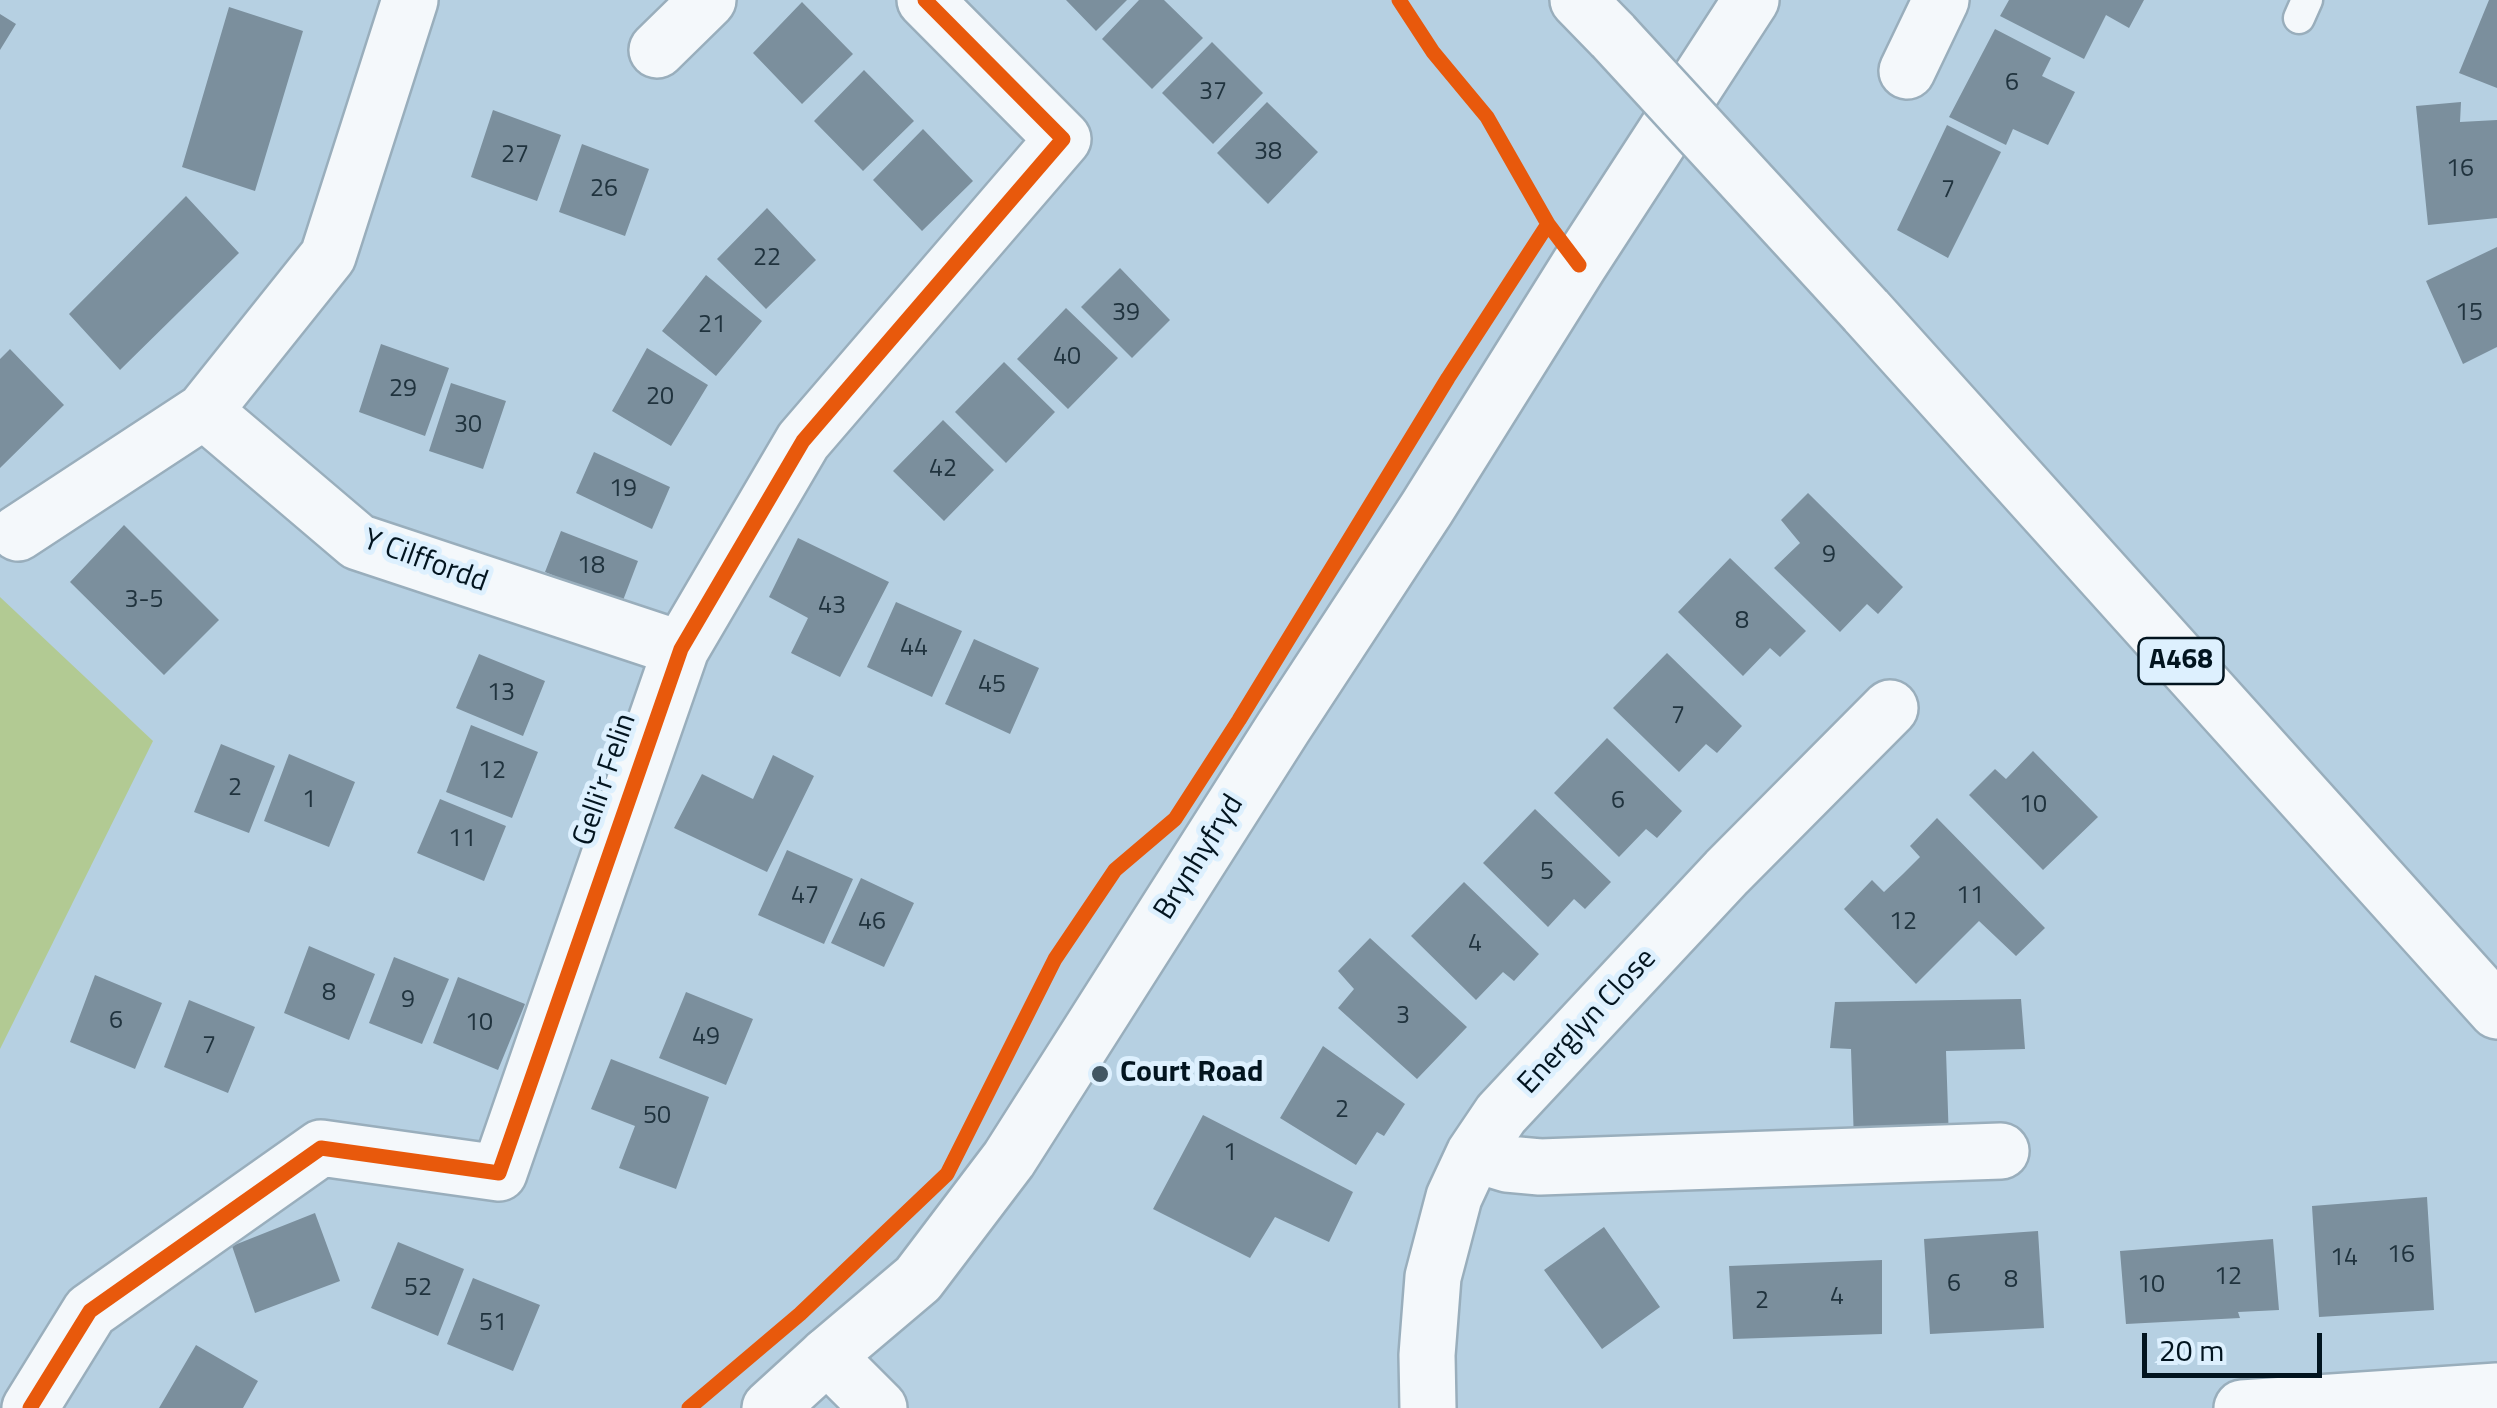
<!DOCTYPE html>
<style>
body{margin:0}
#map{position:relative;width:2497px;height:1408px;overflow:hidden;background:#b6d0e2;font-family:"Titillium Web",sans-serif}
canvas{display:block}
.scale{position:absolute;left:2142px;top:1333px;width:180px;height:45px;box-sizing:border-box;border:5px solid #02141f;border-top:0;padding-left:12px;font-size:30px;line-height:35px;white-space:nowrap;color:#02141f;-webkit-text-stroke:8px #ddf0fe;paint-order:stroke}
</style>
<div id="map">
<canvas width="2497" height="1408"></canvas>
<div class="scale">20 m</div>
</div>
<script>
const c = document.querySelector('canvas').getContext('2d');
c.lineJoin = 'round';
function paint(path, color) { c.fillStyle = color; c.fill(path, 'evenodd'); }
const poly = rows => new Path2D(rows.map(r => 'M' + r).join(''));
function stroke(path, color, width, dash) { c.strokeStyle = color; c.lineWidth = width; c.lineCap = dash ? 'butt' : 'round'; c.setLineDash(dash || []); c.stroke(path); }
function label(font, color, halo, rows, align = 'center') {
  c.font = font + ' "Titillium Web",sans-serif'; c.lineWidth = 10; c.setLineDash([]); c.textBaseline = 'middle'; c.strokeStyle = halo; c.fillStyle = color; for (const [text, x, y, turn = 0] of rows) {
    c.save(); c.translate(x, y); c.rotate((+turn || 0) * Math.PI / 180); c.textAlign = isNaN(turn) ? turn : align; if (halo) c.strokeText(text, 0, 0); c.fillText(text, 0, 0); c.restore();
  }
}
const green = poly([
 [0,597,153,741,0,1049]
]);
const building = poly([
 [1066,0,1127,0,1096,31],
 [1139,0,1164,0,1203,38,1152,89,1102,39],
 [2009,0,2144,0,2129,28,2106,15,2084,59,2000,16],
 [2489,0,2497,0,2497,88,2459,73],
 [802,2,853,54,802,104,753,53],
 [229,7,303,31,255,191,182,167],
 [0,14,16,24,0,50],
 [1995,29,2051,58,2042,76,2075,92,2048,145,2013,129,2006,145,1949,117],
 [1212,42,1263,93,1213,144,1162,93],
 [864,70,914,121,863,171,814,121],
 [1267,102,1318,152,1268,204,1217,153],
 [2461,102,2460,122,2497,120,2497,218,2428,225,2416,106],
 [493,110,561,135,537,201,471,177],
 [1947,125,2001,152,1948,258,1897,230],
 [923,129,973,181,922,231,873,180],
 [582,144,649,169,625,236,559,212],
 [186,196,239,253,120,370,69,314],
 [767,208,816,260,766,309,717,259],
 [2497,247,2497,347,2463,364,2426,281],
 [1120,268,1170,320,1132,358,1081,307],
 [706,275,762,321,716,376,662,331],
 [1066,308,1118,358,1068,409,1017,359],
 [381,344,449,368,425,436,359,412],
 [647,348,708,385,671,446,612,411],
 [10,349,64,405,0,468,0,359],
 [1004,362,1055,412,1006,463,955,412],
 [451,383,506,401,483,469,429,451],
 [943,420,994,470,944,521,893,471],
 [594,452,670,487,652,529,576,493],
 [1808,493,1903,587,1878,614,1867,604,1840,632,1774,568,1800,543,1781,520],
 [124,525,219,620,164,675,70,582],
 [561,531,638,561,622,603,545,572],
 [798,538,889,582,840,677,791,653,808,618,769,597],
 [1730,558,1806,631,1780,657,1770,648,1743,676,1678,612],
 [896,602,962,631,932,697,867,667],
 [974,639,1039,668,1010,734,945,704],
 [1667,653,1742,726,1717,753,1706,744,1679,772,1613,708],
 [479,654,545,681,523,736,456,708],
 [471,725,538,752,512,818,446,792],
 [1607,738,1682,811,1657,838,1646,829,1619,857,1554,793],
 [221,744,275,766,249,833,194,812],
 [2033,751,2098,817,2043,870,1969,795,1995,769,2006,779],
 [289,754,355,782,329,847,264,821],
 [773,755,814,776,767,872,674,828,702,774,753,799],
 [440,799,506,826,484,881,417,853],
 [1535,809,1611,882,1585,909,1574,899,1548,927,1483,863],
 [1937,818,2045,928,2016,956,1979,921,1916,984,1844,909,1872,880,1884,892,1903,874,1920,857,1910,846],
 [787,850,853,879,824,944,758,915],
 [861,878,914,903,884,967,831,943],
 [1464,882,1539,954,1514,981,1503,972,1476,1000,1411,936],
 [1370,938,1467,1027,1417,1079,1338,1008,1354,989,1338,971],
 [309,946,375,974,349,1040,284,1013],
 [394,957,449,979,422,1044,369,1023],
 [95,975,162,1003,135,1069,70,1042],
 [458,977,525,1004,498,1070,433,1043],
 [686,992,753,1019,726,1085,659,1058],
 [2021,999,2025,1049,1946,1051,1949,1142,1854,1143,1851,1049,1830,1048,1835,1002],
 [189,1000,255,1027,228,1093,164,1067],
 [1323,1046,1405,1104,1384,1136,1377,1132,1356,1165,1280,1118],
 [611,1059,709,1097,676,1189,619,1168,635,1126,591,1109],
 [1203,1115,1353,1192,1329,1242,1275,1217,1250,1258,1153,1209],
 [2427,1197,2434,1310,2319,1317,2312,1206],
 [315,1213,340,1281,255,1313,232,1246],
 [1604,1227,1660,1307,1602,1349,1544,1270],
 [2038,1231,2044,1328,1930,1334,1924,1239],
 [2273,1239,2279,1310,2238,1312,2240,1318,2126,1324,2120,1251],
 [398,1242,464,1269,438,1336,371,1308],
 [1882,1260,1882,1334,1733,1339,1729,1266],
 [473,1278,540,1305,513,1371,447,1344],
 [196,1345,258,1381,243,1408,159,1408]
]);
const service = poly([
 [2299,18,2307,0]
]);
const minor = poly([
 [657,50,708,0],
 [1907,71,1941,0],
 [204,411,358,542,681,649],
 [18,533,204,411,328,256,410,0],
 [1474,1154,1507,1164,1540,1167,2001,1151],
 [827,1356,879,1408],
 [30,1408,90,1311,321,1148,499,1173,681,649,803,441,1063,139,925,0],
 [1428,1408,1427,1355,1433,1277,1454,1197,1474,1154,1501,1114,1727,872,1890,708],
 [2242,1408,2497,1391]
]);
const secondary = poly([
 [770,1408,827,1356,918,1279,1009,1159,1283,728,1427,508,1579,265,1751,0]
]);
const primary = poly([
 [1578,0,1613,36],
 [1866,311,2497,1011]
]);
const primaryBridge = poly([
 [1613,36,1866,311]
]);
const cycleway = poly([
 [1399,0,1433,52,1487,117,1548,224,1579,265],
 [30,1408,90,1311,321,1148,499,1173,681,649,803,441,1063,139,925,0],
 [689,1408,800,1314,947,1174,1055,959,1115,870,1175,819,1239,720,1448,378,1548,224]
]);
const markers = [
 [1100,1074,10,"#415663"]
];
const numberNames = [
 ["6",2012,84],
 ["37",1213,93],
 ["38",1268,153],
 ["27",515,156],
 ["16",2460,170],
 ["26",604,190],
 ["7",1948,191],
 ["22",767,259],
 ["39",1126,314],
 ["15",2469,314],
 ["21",712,326],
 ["40",1067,358],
 ["29",403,390],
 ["20",660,398],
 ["30",468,426],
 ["42",943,470],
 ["19",623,490],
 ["9",1829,556],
 ["18",591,567],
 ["3-5",144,601],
 ["43",832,607],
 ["8",1742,622],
 ["44",914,649],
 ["45",992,686],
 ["13",501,694],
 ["7",1678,717],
 ["12",492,772],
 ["2",235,789],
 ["1",309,801],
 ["6",1618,802],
 ["10",2033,806],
 ["11",462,840],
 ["5",1547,873],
 ["47",805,897],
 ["11",1970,897],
 ["46",872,923],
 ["12",1903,923],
 ["4",1475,945],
 ["8",329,994],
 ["9",408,1001],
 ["3",1403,1017],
 ["6",116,1022],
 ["10",479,1024],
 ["49",706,1038],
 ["7",209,1047],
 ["2",1342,1111],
 ["50",657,1117],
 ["1",1230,1154],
 ["16",2401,1256],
 ["14",2344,1259],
 ["12",2228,1278],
 ["8",2011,1281],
 ["6",1954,1285],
 ["10",2151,1286],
 ["52",418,1289],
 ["4",1837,1298],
 ["2",1762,1302],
 ["51",493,1324]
];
const shields = [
 [2181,661,85]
];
const shieldNames = [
 ["A468",2181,661]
];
const streetNames = [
 ["Y Cilffordd",425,562,20],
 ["Gelli'r Felin",606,780,-71],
 ["Brynhyfryd",1200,858,-58],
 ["Energlyn Close",1588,1022,-47]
];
const poiNames = [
 ["Court Road",1120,1074]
];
paint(green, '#b2ca93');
paint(building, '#7b8f9d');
stroke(service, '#99aebc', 35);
stroke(minor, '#99aebc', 60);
stroke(secondary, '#99aebc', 60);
stroke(primary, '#99aebc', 60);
stroke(service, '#f4f8fb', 30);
stroke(minor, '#f4f8fb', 55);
stroke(secondary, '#f4f8fb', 55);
stroke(primary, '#f4f8fb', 55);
stroke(primaryBridge, '#99aebc', 60, []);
stroke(primaryBridge, '#f4f8fb', 55);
stroke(cycleway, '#e8590c', 15);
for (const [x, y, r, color] of markers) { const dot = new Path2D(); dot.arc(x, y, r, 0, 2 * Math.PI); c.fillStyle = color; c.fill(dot); stroke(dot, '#ddf0fe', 4); }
label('25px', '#20333e', null, numberNames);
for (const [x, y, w] of shields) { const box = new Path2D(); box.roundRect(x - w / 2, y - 23, w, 46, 8); c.fillStyle = '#ddf0fe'; c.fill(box); stroke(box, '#02141f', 2.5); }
label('bold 28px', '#02141f', null, shieldNames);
label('30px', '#02141f', '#ddf0fe', streetNames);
label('bold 30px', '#02141f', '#ddf0fe', poiNames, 'left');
</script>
